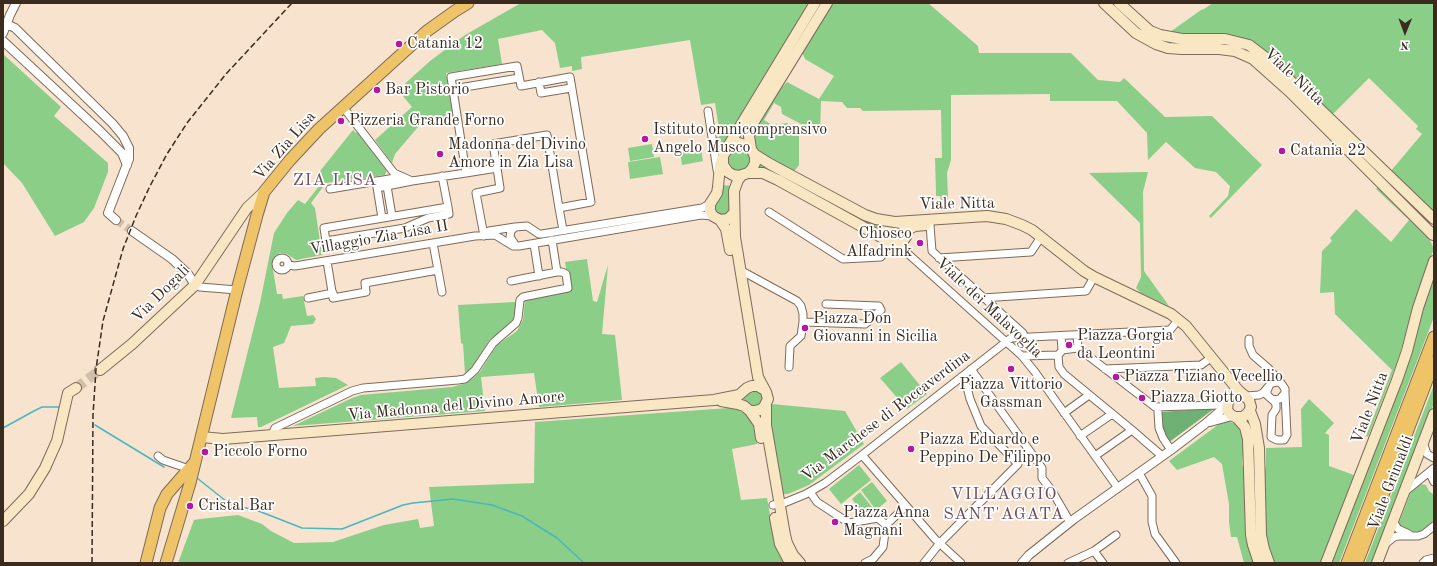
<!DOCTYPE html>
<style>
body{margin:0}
#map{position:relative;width:1437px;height:566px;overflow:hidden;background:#f7e3ce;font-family:"Old Standard TT",serif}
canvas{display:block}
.frame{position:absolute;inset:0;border:4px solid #3b2a1e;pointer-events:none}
.north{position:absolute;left:1385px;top:12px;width:40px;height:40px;-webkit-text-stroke:3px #fff;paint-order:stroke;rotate:181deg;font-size:11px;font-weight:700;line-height:16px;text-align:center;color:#3b2a1e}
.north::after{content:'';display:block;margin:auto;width:14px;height:18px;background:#3b2a1e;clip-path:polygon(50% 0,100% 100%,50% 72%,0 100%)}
</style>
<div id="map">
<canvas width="1437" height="566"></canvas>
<div class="frame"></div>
<div class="north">N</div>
</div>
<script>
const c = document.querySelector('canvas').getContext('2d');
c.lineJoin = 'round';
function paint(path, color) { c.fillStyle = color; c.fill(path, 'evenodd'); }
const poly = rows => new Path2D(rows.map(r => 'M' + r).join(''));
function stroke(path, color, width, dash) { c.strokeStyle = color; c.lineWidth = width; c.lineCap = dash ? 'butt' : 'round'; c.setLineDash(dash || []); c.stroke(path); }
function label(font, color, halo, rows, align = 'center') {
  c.font = font + ' "Old Standard TT",serif'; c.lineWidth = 3.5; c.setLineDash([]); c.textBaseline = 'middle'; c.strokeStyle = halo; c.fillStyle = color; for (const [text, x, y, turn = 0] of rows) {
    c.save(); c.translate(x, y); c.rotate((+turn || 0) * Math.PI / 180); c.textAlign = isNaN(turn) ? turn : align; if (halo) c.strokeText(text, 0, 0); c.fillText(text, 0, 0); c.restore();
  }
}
const green = poly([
 [521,3,809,3,721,147,719,148,717,147,716,138,720,136,715,103,701,105,690,40,581,57,582,69,572,71,572,66,560,68,555,43,542,30,498,39,502,64,446,73,453,116,424,120,395,154,392,163,375,140,412,107,398,90,430,61,465,35],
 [832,3,928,3,978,46,979,53,1071,53,1098,80,1120,82,1124,78,1165,117,1212,116,1262,165,1211,218,1209,216,1228,196,1230,186,1216,172,1195,168,1166,142,1148,160,1147,133,1117,101,1050,101,1050,94,951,95,951,160,947,173,948,198,946,201,941,200,940,196,936,196,936,192,935,158,942,158,941,110,863,111,860,108,847,108,842,102,821,101,820,134,782,114,781,107,774,103,764,120,772,125,787,123,799,130,799,165,793,173,759,151,755,145,754,132,776,94,787,82,819,99,834,76,805,59,802,52],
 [1213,3,1434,3,1434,213,1390,172,1422,134,1416,129,1418,126,1369,78,1334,113,1330,115,1254,45,1183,36,1170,32,1201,10,1204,9],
 [3,54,61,107,54,116,108,163,108,172,94,208,84,222,55,236,22,183,3,163],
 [353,130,356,133,357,132,387,170,385,175,326,183,311,203,315,208,322,255,296,260,287,254,280,253,275,256,272,263,277,294,282,294,283,299,303,296,307,316,313,315,316,319,313,324,291,326,284,343,273,347,279,388,316,386,315,378,324,377,336,378,348,385,261,427,258,427,257,417,231,418,260,303,274,233,287,213,298,200,305,204,323,181,316,176],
 [652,144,654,157,630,161,628,148],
 [743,147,751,157,750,167,738,173,727,165,726,162,730,150],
 [701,149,703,161,682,165,680,152],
 [660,157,663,174,630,179,628,162],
 [759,161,881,223,879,232,757,168],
 [1148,172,1143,192,1144,271,1169,306,1141,293,1136,288,1141,277,1140,223,1089,173],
 [723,185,732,186,732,209,725,217,715,214,715,203],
 [1378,187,1428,236,1433,247,1433,251,1414,304,1399,357,1368,437,1366,436,1392,370,1335,314,1334,292,1320,293,1322,251,1332,241,1330,238,1356,209,1391,242,1409,220,1376,189],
 [587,259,593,301,597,302,608,265,602,334,615,335,622,400,539,407,534,373,481,377,485,411,293,426,352,398,361,395,452,387,467,383,480,372,497,345,517,331,523,320,525,299,570,291,565,262],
 [1434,277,1434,317,1339,563,1331,563],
 [515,302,515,312,513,319,509,326,490,339,472,367,465,373,463,344,461,343,458,305],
 [901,362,927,394,907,409,880,378],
 [1434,385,1434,403,1372,563,1365,563],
 [753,388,765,395,758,409,745,404,744,401,744,397],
 [1309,399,1334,423,1325,433,1329,435,1329,466,1354,475,1321,563,1275,563,1270,551,1265,528,1264,473,1266,466,1266,448,1302,447,1301,409],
 [772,404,845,411,864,444,809,485,788,494,784,494,782,492,770,418],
 [728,408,736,409,748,415,755,428,757,444,732,449,741,500,767,498,776,548,785,563,178,563,194,520,200,519,238,515,262,524,271,531,294,543,333,542,384,525,418,519,420,528,434,526,429,487,534,483,535,422],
 [1227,421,1236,424,1240,427,1242,432,1244,445,1242,464,1245,474,1245,526,1248,545,1254,563,1244,563,1237,537,1231,537,1229,522,1229,504,1222,464,1214,457,1177,470,1169,461,1219,424],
 [859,465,871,480,841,504,829,489],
 [872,482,887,501,876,510,861,490],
 [1420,484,1426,485,1429,491,1434,495,1434,521,1422,531,1414,532,1400,528,1399,523,1412,489],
 [860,492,872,507,863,514,852,499]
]);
const forest = poly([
 [1215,408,1168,443,1164,437,1162,424,1162,412]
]);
const stream = poly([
 [95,425,164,467],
 [3,428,34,411,42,407,61,407],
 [197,478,231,505,256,510,302,528,342,529,403,505,413,503,453,499,492,505,522,516,557,538,584,563]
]);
const tertiaryTunnel = poly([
 [116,220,132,231]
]);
const secondaryTunnel = poly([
 [76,388,100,370]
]);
const minor = poly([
 [539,82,541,93,571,88],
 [453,89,519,78],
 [343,107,394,173,412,181,466,173,451,77,517,66,521,86,570,77,591,202,559,208,563,230],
 [708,111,717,170],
 [466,173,497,168,493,144,547,135,559,208],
 [442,176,448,207,449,214,428,218,405,228,326,241,324,228,448,207],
 [376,181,382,218],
 [387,186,392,216],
 [377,188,412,181],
 [330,189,401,177],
 [769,212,843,259,881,257,890,242],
 [930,225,932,251,1023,333,1024,338],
 [489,231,515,227],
 [484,236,476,193,500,188,497,168],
 [433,243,442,292],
 [892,243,906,252,1022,356,1035,372,1118,488],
 [534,244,539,276],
 [516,246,510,237,511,231,515,227,527,226,539,234,542,234,702,208,710,204],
 '276 264a6 6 0 1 1 12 0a6 6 0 1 1-12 0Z',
 [939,258,1031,252,1041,237],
 [327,261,333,298,366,292,365,283,438,270],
 [288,265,295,266,475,236,495,235,513,246,519,246,701,215,713,216],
 [740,270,797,301,801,306,803,314,803,322,865,324,881,310,879,306,826,304],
 [511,281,557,272,552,240],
 [195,285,200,287,237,290],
 [308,298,333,293],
 [983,298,1086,291,1094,277],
 [1061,336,1062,350,1078,348,1077,335],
 [1249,339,1249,346,1253,355,1269,369,1281,383],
 [1078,348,1155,407,1220,405,1227,403],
 [1058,355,1059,367,1064,374,1132,430,1162,456],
 [1022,356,1058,355,1061,352],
 [789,367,790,346,801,336,803,322],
 [971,369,1042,468,1042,478,1052,491,1070,522],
 [1105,369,1201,365,1212,357],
 [1246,396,1259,395,1263,393,1268,387],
 [1273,400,1280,399,1285,393,1285,389,1281,383,1277,382,1270,384,1267,391,1267,395,1275,402,1276,405,1276,409,1272,415,1271,437,1277,440,1284,440,1287,435,1285,393],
 [1158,412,1159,428,1163,438,1171,450],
 [1064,413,1089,395],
 [272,435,275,428,352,391,363,388,458,380,465,379,475,370,493,343,516,323,518,318,520,300,523,297,568,288,566,274,562,272,557,272],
 [1080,436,1112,414],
 [1423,442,1427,454,1434,458],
 [862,455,935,539,961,563],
 [158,456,163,460,189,469],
 [1095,456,1132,430],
 [1429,472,1434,482],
 [1139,473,1152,496,1152,522,1155,534,1176,563],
 [1407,490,1434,468],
 [810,492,817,502,849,523,878,518,886,525],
 [773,505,784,503,806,494,825,483,862,455,1011,338,1170,330,1179,319],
 [1393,521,1398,529,1409,534],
 [1384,545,1394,537,1398,536,1418,536,1424,534,1434,526],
 [1094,551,1103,563],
 [865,563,873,559,883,547,886,525,906,506],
 [924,563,940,543,1018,464,981,426,970,399,967,387,961,377],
 [1068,563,1094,551,1116,535],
 [1423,563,1426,560,1434,558]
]);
const tertiary = poly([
 [3,26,11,26,15,28,112,123,123,136,129,148,129,159,108,213,116,220],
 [3,33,10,15,16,3],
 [3,41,100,131,122,153,127,165],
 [132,231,172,259,188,274,195,285],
 [1210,422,1232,416],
 [1022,563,1029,555,1074,519,1171,450,1205,424,1227,405]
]);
const secondary = poly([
 [1104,3,1136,33,1156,44,1168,48,1182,49,1219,49,1235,51,1253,59,1290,92,1433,235],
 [1119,3,1150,31,1160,35,1182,39,1225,39,1249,45,1270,61,1434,219],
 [727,148,815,3],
 [751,149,749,136,750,130,752,125,827,3],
 [723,159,723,165,728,172,733,175,739,176,748,173,752,169,755,163,755,157,753,152,748,146,739,143,729,147,724,154,720,165,718,187,717,193,710,204,710,211,713,216,720,220,728,219,734,213],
 [748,173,763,173,778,180,892,243,896,243,902,242,906,237,907,230,905,226,901,223,876,219,865,215,770,164,754,154],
 [720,220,726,229,730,250],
 [895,222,987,216,1006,219,1022,225,1032,230,1084,271,1094,277,1171,314,1186,326,1238,390,1249,400,1251,407,1248,413,1243,417,1235,417,1231,415,1227,410,1228,401,1235,395,1244,395],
 [907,230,915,226,926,225],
 [100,370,132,344,195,285,247,208,264,192],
 [721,401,738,404,744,406,750,411,755,411,760,410,764,407,768,399,766,392,758,377,735,237,734,191,738,180,742,175],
 [766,405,766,425,785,535,787,543,793,555,800,563],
 [750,411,759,424,761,438],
 [1250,411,1255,424,1259,448,1261,535,1264,549,1269,563],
 [1237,418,1245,427,1248,439,1251,535,1253,545,1259,563],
 [201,437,223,439,714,400,739,395,747,388,752,386,758,386,763,389],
 [775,518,780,544,790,563],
 [3,521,29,494,45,468,57,441,68,393,76,388],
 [1326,563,1397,380,1407,351,1418,308,1434,261],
 [1377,563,1434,414]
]);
const primary = poly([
 [146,563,160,508,167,494,194,463],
 [166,563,190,483,237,290,257,215,264,192,290,160,319,129,427,31,455,11,468,3],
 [1347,563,1434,337],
 [1357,563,1434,362]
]);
const rail = poly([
 [92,563,93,415,96,369,103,321,123,249,136,216,150,186,167,154,187,123,226,74,292,3]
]);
const markers = [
 [399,44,4,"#b5179e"],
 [377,90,4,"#b5179e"],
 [341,121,4,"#b5179e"],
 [645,139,4,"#b5179e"],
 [1282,151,4,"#b5179e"],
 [440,154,4,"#b5179e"],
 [920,243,4,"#b5179e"],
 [805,328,4,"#b5179e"],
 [1069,345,4,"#b5179e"],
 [1011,369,4,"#b5179e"],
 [1116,377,4,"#b5179e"],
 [1142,398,4,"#b5179e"],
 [911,449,4,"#b5179e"],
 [205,452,4,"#b5179e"],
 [190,506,4,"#b5179e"],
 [835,522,4,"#b5179e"]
];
const poiNames = [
 ["Catania 12",407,44],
 ["Bar Pistorio",385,90],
 ["Pizzeria Grande Forno",349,121],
 ["Istituto omnicomprensivo",653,130],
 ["Angelo Musco",653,148],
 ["Madonna del Divino",448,145],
 ["Amore in Zia Lisa",448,163],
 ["Catania 22",1290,151],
 ["Chiosco",912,234,"right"],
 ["Alfadrink",912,252,"right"],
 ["Piazza Don",813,319],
 ["Giovanni in Sicilia",813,337],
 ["Piazza Gorgia",1077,336],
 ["da Leontini",1077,354],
 ["Piazza Tiziano Vecellio",1124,377],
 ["Piazza Vittorio",1011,385,"center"],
 ["Gassman",1011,403,"center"],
 ["Piazza Giotto",1150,398],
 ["Piazza Eduardo e",919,440],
 ["Peppino De Filippo",919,458],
 ["Piccolo Forno",213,452],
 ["Cristal Bar",198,506],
 ["Piazza Anna",843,513],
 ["Magnani",843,531]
];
const streetNames = [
 ["Viale Nitta",1294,77,43],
 ["Via Zia Lisa",285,146,-49],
 ["Viale Nitta",957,204,-1],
 ["Villaggio Zia Lisa II",379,238,-10],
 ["Via Dogali",161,294,-45],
 ["Viale dei Malavoglia",989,308,43],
 ["Via Madonna del Divino Amore",456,406,-5],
 ["Viale Nitta",1370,408,-69],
 ["Via Marchese di Roccaverdina",886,416,-37],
 ["Viale Grimaldi",1391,483,-69]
];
const neighbourhoodNames = [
 ["ZIA LISA",335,181],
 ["VILLAGGIO",1004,495],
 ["SANT'AGATA",1004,515]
];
paint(green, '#8ace88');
paint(forest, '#6fb174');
stroke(stream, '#48b7c0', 1.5);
stroke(tertiaryTunnel, '#d1beab', 8, [8, 4]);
stroke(secondaryTunnel, '#d1beab', 10, [10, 5]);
stroke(minor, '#7d6b5c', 9);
stroke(tertiary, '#7d6b5c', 10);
stroke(secondary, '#7d6b5c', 12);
stroke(primary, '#7d6b5c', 13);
stroke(minor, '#fff', 7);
stroke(tertiary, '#fff', 8);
stroke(secondary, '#f9e7c3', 10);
stroke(primary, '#efc469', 11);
stroke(rail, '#3b2a1e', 1.5, [6, 3]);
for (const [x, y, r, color] of markers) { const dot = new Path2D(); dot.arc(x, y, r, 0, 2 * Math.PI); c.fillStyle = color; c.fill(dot); stroke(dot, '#fff', 1.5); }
label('16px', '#3b2a1e', '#fff', poiNames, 'left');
label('16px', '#3b2a1e', '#fff', streetNames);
c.letterSpacing = '1px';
label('17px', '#6f4f5b', '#fff', neighbourhoodNames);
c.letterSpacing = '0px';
</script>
